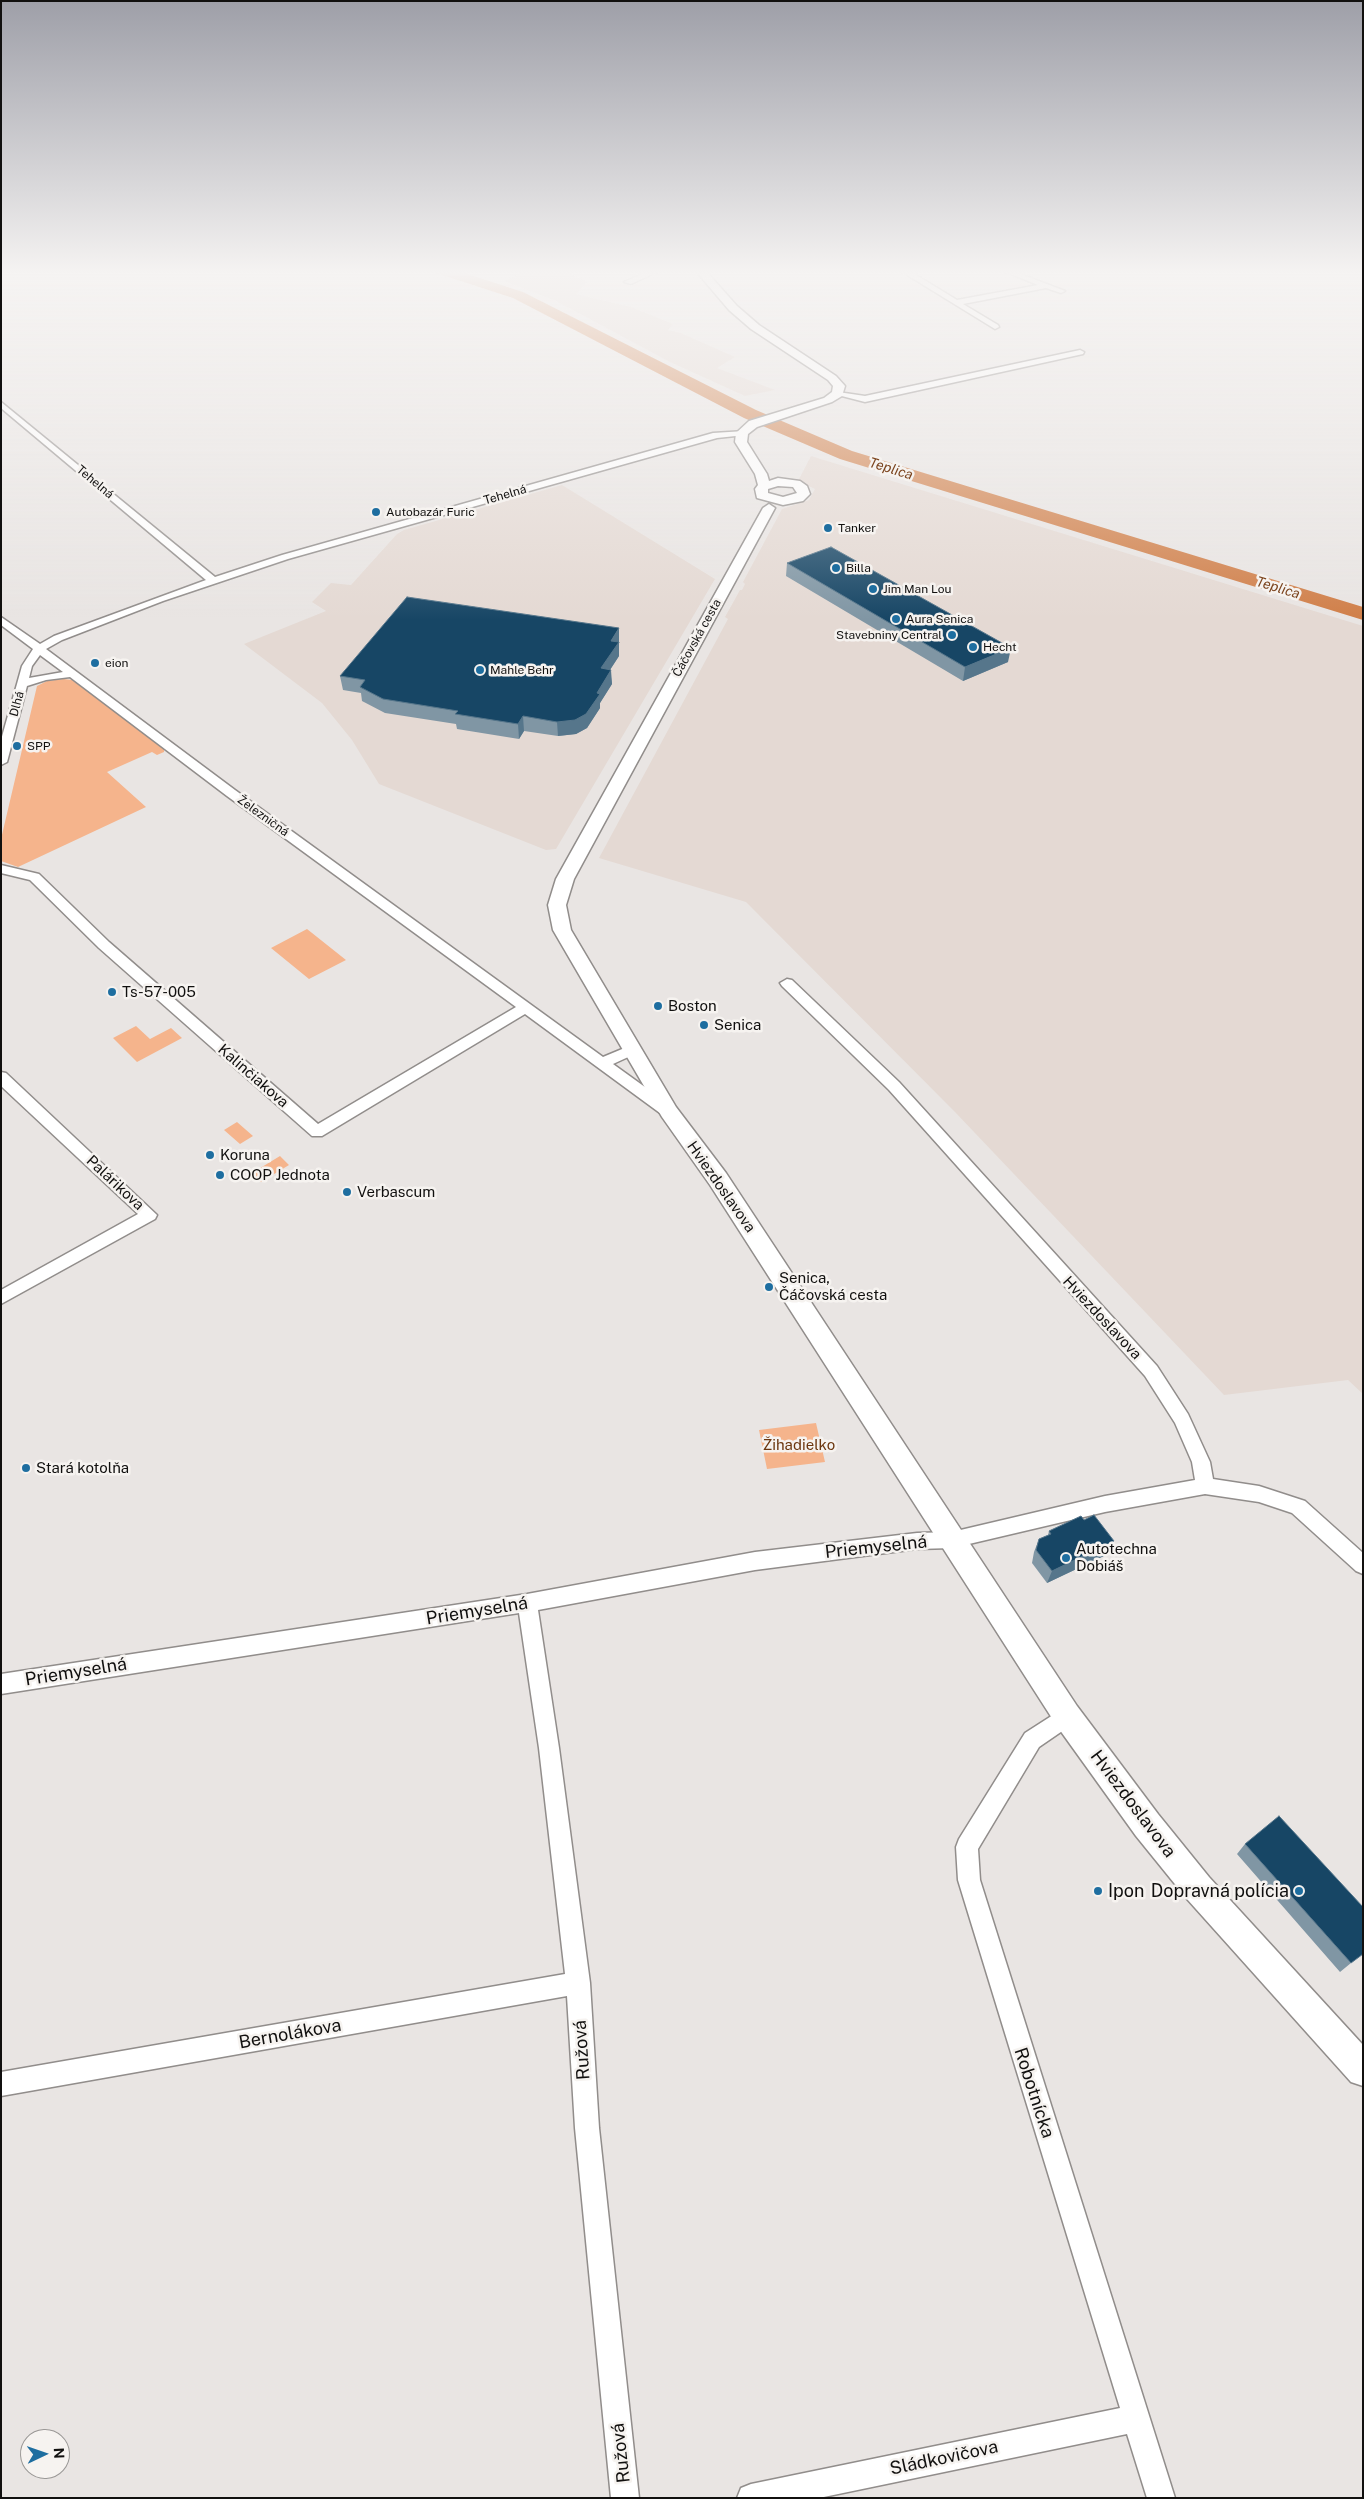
<!DOCTYPE html>
<meta charset="utf-8">
<style>
body{margin:0}
#map{position:relative;width:1364px;height:2499px;overflow:hidden;background:#e9e5e3;font-family:"Public Sans",sans-serif}
canvas{display:block}
.frame{position:absolute;inset:0;border:2px solid #11100f;pointer-events:none}
.north{position:absolute;left:20px;top:2429px;width:50px;height:50px;box-sizing:border-box;background:#f6f3f0;border:1px solid #9a9896;border-radius:50%;rotate:87deg;font-size:14px;font-weight:700;line-height:20px;text-align:center;color:#11100f}
.north::after{content:'';display:block;margin:auto;width:18px;height:22px;background:#1e6ea0;clip-path:polygon(50% 0,100% 100%,50% 72%,0 100%)}
</style>
<div id="map">
<canvas width="1364" height="2499"></canvas>
<div class="frame"></div>
<div class="north">N</div>
</div>
<script>
const c = document.querySelector('canvas').getContext('2d');
c.lineJoin = 'round';
function paint(path, color) { c.fillStyle = color; c.fill(path, 'evenodd'); }
const poly = rows => new Path2D(rows.map(r => 'M' + r).join(''));
function stroke(path, color, width, dash) { c.strokeStyle = color; c.lineWidth = width; c.lineCap = dash ? 'butt' : 'round'; c.setLineDash(dash || []); c.stroke(path); }
function label(font, color, halo, rows, align = 'center') {
  c.font = font + ' "Public Sans",sans-serif'; c.lineWidth = 5; c.setLineDash([]); c.textBaseline = 'middle'; c.strokeStyle = halo; c.fillStyle = color; for (const [text, x, y, turn = 0] of rows) {
    c.save(); c.translate(x, y); c.rotate((+turn || 0) * Math.PI / 180); c.textAlign = isNaN(turn) ? turn : align; if (halo) c.strokeText(text, 0, 0); c.fillText(text, 0, 0); c.restore();
  }
}
const built = poly([
 [528,270,563,270,587,282,576,294,631,307,673,324,668,330,681,333,735,357,717,368,775,390,745,396,670,362,556,301,504,281],
 [811,456,1363,626,1363,1394,1348,1380,1224,1395,955,1112,746,902,599,858,728,619,725,617,740,590,742,590,745,584,743,582,782,509,809,500,815,489,798,481],
 [562,485,715,579,556,849,546,850,379,784,352,740,322,703,244,644,326,611,312,602,331,583,351,585,397,534,404,530]
]);
const green = poly([
 [64,679,72,680,159,743,164,747,164,752,157,755,152,752,107,772,146,807,18,867,1,861,1,839,37,686,47,681],
 [307,929,346,960,309,979,271,948],
 [136,1026,150,1039,171,1028,182,1038,137,1062,113,1038],
 [237,1122,253,1136,240,1144,224,1130],
 [280,1156,289,1165,261,1182,252,1173],
 [816,1423,825,1462,767,1469,759,1430]
]);
const stream = poly([
 [443,270,458,270]
]);
const river = poly([
 [434,270,455,270,523,292,756,410,852,451,1363,607,1363,620,840,459,744,418,513,298,436,273,434,270]
]);
const street = poly([
 [651,270,661,270,631,284,624,282,651,270],
 [899,270,908,270,957,300,1038,285,1001,270,1010,270,1065,291,1061,293,1046,288,963,304,998,325,999,327,995,329,899,270],
 [1080,350,1084,352,1083,354,865,402,834,394,838,392,865,396,1080,350],
 [1,402,215,577,282,555,713,433,745,431,745,435,717,438,288,559,163,601,62,640,46,649,235,790,603,1057,627,1047,637,1047,639,1050,637,1053,613,1064,674,1108,676,1112,674,1116,664,1116,525,1014,322,1136,312,1136,99,948,30,880,1,873,1,865,39,874,109,942,318,1124,516,1007,227,796,70,677,46,680,27,686,7,762,1,765,1,740,17,684,22,666,33,649,1,625,1,617,40,644,54,636,206,580,1,408,1,402],
 [40,655,63,672,29,678,32,666,40,655],
 [787,979,792,980,899,1082,1157,1366,1188,1414,1210,1462,1213,1479,1259,1486,1305,1501,1363,1553,1363,1574,1356,1571,1292,1513,1259,1502,1205,1494,1105,1512,952,1548,917,1549,755,1570,538,1610,559,1748,590,1983,599,2128,639,2498,611,2498,575,2128,567,1996,1,2096,1,2072,565,1974,539,1748,519,1613,1,1694,1,1674,527,1594,755,1552,917,1533,952,1532,1105,1496,1195,1480,1192,1462,1175,1423,1145,1376,889,1090,782,986,780,983,787,979],
 [1,1072,6,1073,157,1215,155,1219,1,1304,1,1290,138,1214,1,1086,1,1072],
 [1067,1706,1074,1709,1077,1716,1074,1723,1039,1747,978,1849,980,1880,1175,2498,1147,2498,1127,2434,819,2498,737,2498,741,2488,751,2484,1120,2408,958,1880,956,1847,959,1839,1025,1733,1067,1706]
]);
const secondary = poly([
 [695,270,705,270,737,306,759,325,836,376,845,386,842,396,832,402,757,427,748,434,747,442,767,474,769,481,778,478,800,481,807,486,810,494,803,501,783,505,757,498,755,489,758,485,755,474,735,442,736,433,749,421,824,398,832,392,833,386,828,380,751,329,729,310,695,270],
 [778,486,793,487,797,493,783,497,768,493,768,489,778,486],
 [769,504,775,508,574,879,566,905,571,930,676,1107,726,1173,1077,1706,1158,1814,1209,1877,1363,2045,1363,2086,1351,2082,1187,1899,1136,1836,1057,1726,710,1185,662,1117,553,930,548,905,556,879,763,508,769,504]
]);
const wall = poly([
 [787,563,1008,662,963,681,786,576],
 [620,642,619,643,619,656,610,670,612,684,600,703,600,708,587,728,576,734,558,736,524,731,519,739,457,729,456,724,385,713,362,701,361,693,343,690,340,676],
 [1049,1531,1108,1554,1047,1583,1032,1563,1034,1552,1039,1539,1048,1535],
 [1245,1844,1351,1963,1340,1972,1237,1854]
]);
const shadedWall = poly([
 [619,628,619,656,602,682,601,668,611,641],
 [1011,648,1008,662,963,681,965,667],
 [611,670,612,684,600,703,600,708,587,728,576,734,558,736,557,722,597,693],
 [523,716,524,731,519,739,518,724],
 [1114,1541,1108,1554,1047,1583,1052,1571]
]);
const building = poly([
 [831,547,1011,648,965,667,787,563,831,547],
 [407,597,619,628,611,641,619,642,601,668,611,670,597,693,600,694,586,714,575,720,557,722,523,716,518,724,455,714,458,711,383,699,360,687,365,680,340,676,407,597],
 [1094,1515,1114,1541,1052,1571,1036,1550,1039,1539,1051,1534,1049,1531,1081,1516,1084,1520,1094,1515],
 [1279,1816,1363,1907,1363,1954,1351,1963,1245,1844,1279,1816]
]);
const markers = [
 [376,512,5,"#1e6ea0"],
 [828,528,5,"#1e6ea0"],
 [836,568,5,"#1e6ea0"],
 [873,589,5,"#1e6ea0"],
 [896,619,5,"#1e6ea0"],
 [952,635,5,"#1e6ea0"],
 [973,647,5,"#1e6ea0"],
 [95,663,5,"#1e6ea0"],
 [480,670,5,"#1e6ea0"],
 [17,746,5,"#1e6ea0"],
 [112,992,5,"#1e6ea0"],
 [658,1006,5,"#1e6ea0"],
 [704,1025,5,"#1e6ea0"],
 [210,1155,5,"#1e6ea0"],
 [220,1175,5,"#1e6ea0"],
 [347,1192,5,"#1e6ea0"],
 [769,1287,5,"#1e6ea0"],
 [26,1468,5,"#1e6ea0"],
 [1066,1558,5,"#1e6ea0"],
 [1098,1891,5,"#1e6ea0"],
 [1299,1891,5,"#1e6ea0"]
];
const farStreetnames = [
 ["Tehelná",95,482,40],
 ["Tehelná",505,495,-16],
 ["Čáčovská cesta",697,638,-61],
 ["Dlhá",17,704,-75],
 ["Železničná",263,816,36]
];
const farPoinames = [
 ["Autobazár Furic",386,512],
 ["Tanker",838,528],
 ["Billa",846,568],
 ["Jim Man Lou",883,589],
 ["Aura Senica",906,619],
 ["Stavebniny Central",942,635,"right"],
 ["Hecht",983,647],
 ["eion",105,663],
 ["Mahle Behr",490,670],
 ["SPP",27,746]
];
const farWaternames = [
 ["Teplica",891,469,17],
 ["Teplica",1278,588,17]
];
const poiNames = [
 ["Ts-57-005",122,992],
 ["Boston",668,1006],
 ["Senica",714,1025],
 ["Koruna",220,1155],
 ["COOP Jednota",230,1175],
 ["Verbascum",357,1192],
 ["Senica,",779,1278],
 ["Čáčovská cesta",779,1295],
 ["Stará kotolňa",36,1468],
 ["Autotechna",1076,1549],
 ["Dobiáš",1076,1566]
];
const streetNames = [
 ["Kalinčiakova",253,1076,41],
 ["Palárikova",115,1183,43],
 ["Hviezdoslavova",721,1187,55],
 ["Hviezdoslavova",1102,1318,47]
];
const parkNames = [
 ["Žihadielko",799,1445]
];
const nearStreetnames = [
 ["Priemyselná",876,1547,-6],
 ["Priemyselná",477,1611,-9],
 ["Priemyselná",76,1672,-9],
 ["Hviezdoslavova",1133,1804,53],
 ["Bernolákova",290,2034,-10],
 ["Ružová",582,2050,-94],
 ["Robotnícka",1034,2093,72],
 ["Ružová",621,2453,-96],
 ["Sládkovičova",944,2458,-12]
];
const nearPoinames = [
 ["Ipon",1108,1891],
 ["Dopravná polícia",1289,1891,"right"]
];
paint(built, '#e4d9d3');
paint(green, '#f5b48c');
stroke(stream, '#d07f49', 2.5);
paint(river, '#d07f49');
stroke(street, '#918d8b', 3);
stroke(secondary, '#918d8b', 3);
paint(street, '#fff');
paint(secondary, '#fff');
paint(wall, '#8096a4');
paint(shadedWall, '#56768b');
paint(building, '#174665');
stroke(building, '#56768b', 1);
const sky = c.createLinearGradient(0, 0, 0, 620);
sky.addColorStop(0, '#9e9fa8');
sky.addColorStop(0.44, '#f5f3f2');
sky.addColorStop(1, '#f5f3f200');
c.fillStyle = sky;
c.fillRect(0, 0, 1364, 620);
for (const [x, y, r, color] of markers) { const dot = new Path2D(); dot.arc(x, y, r, 0, 2 * Math.PI); c.fillStyle = color; c.fill(dot); stroke(dot, '#f6f3f0', 2); }
label('12px', '#11100f', '#f6f3f0', farStreetnames);
label('12px', '#11100f', '#f6f3f0', farPoinames, 'left');
label('italic 14px', '#7c451f', '#f6f3f0', farWaternames);
label('15px', '#11100f', '#f6f3f0', poiNames, 'left');
label('15px', '#11100f', '#f6f3f0', streetNames);
label('15px', '#6c370f', '#f6f3f0', parkNames);
label('18px', '#11100f', '#f6f3f0', nearStreetnames);
label('18px', '#11100f', '#f6f3f0', nearPoinames, 'left');
</script>
